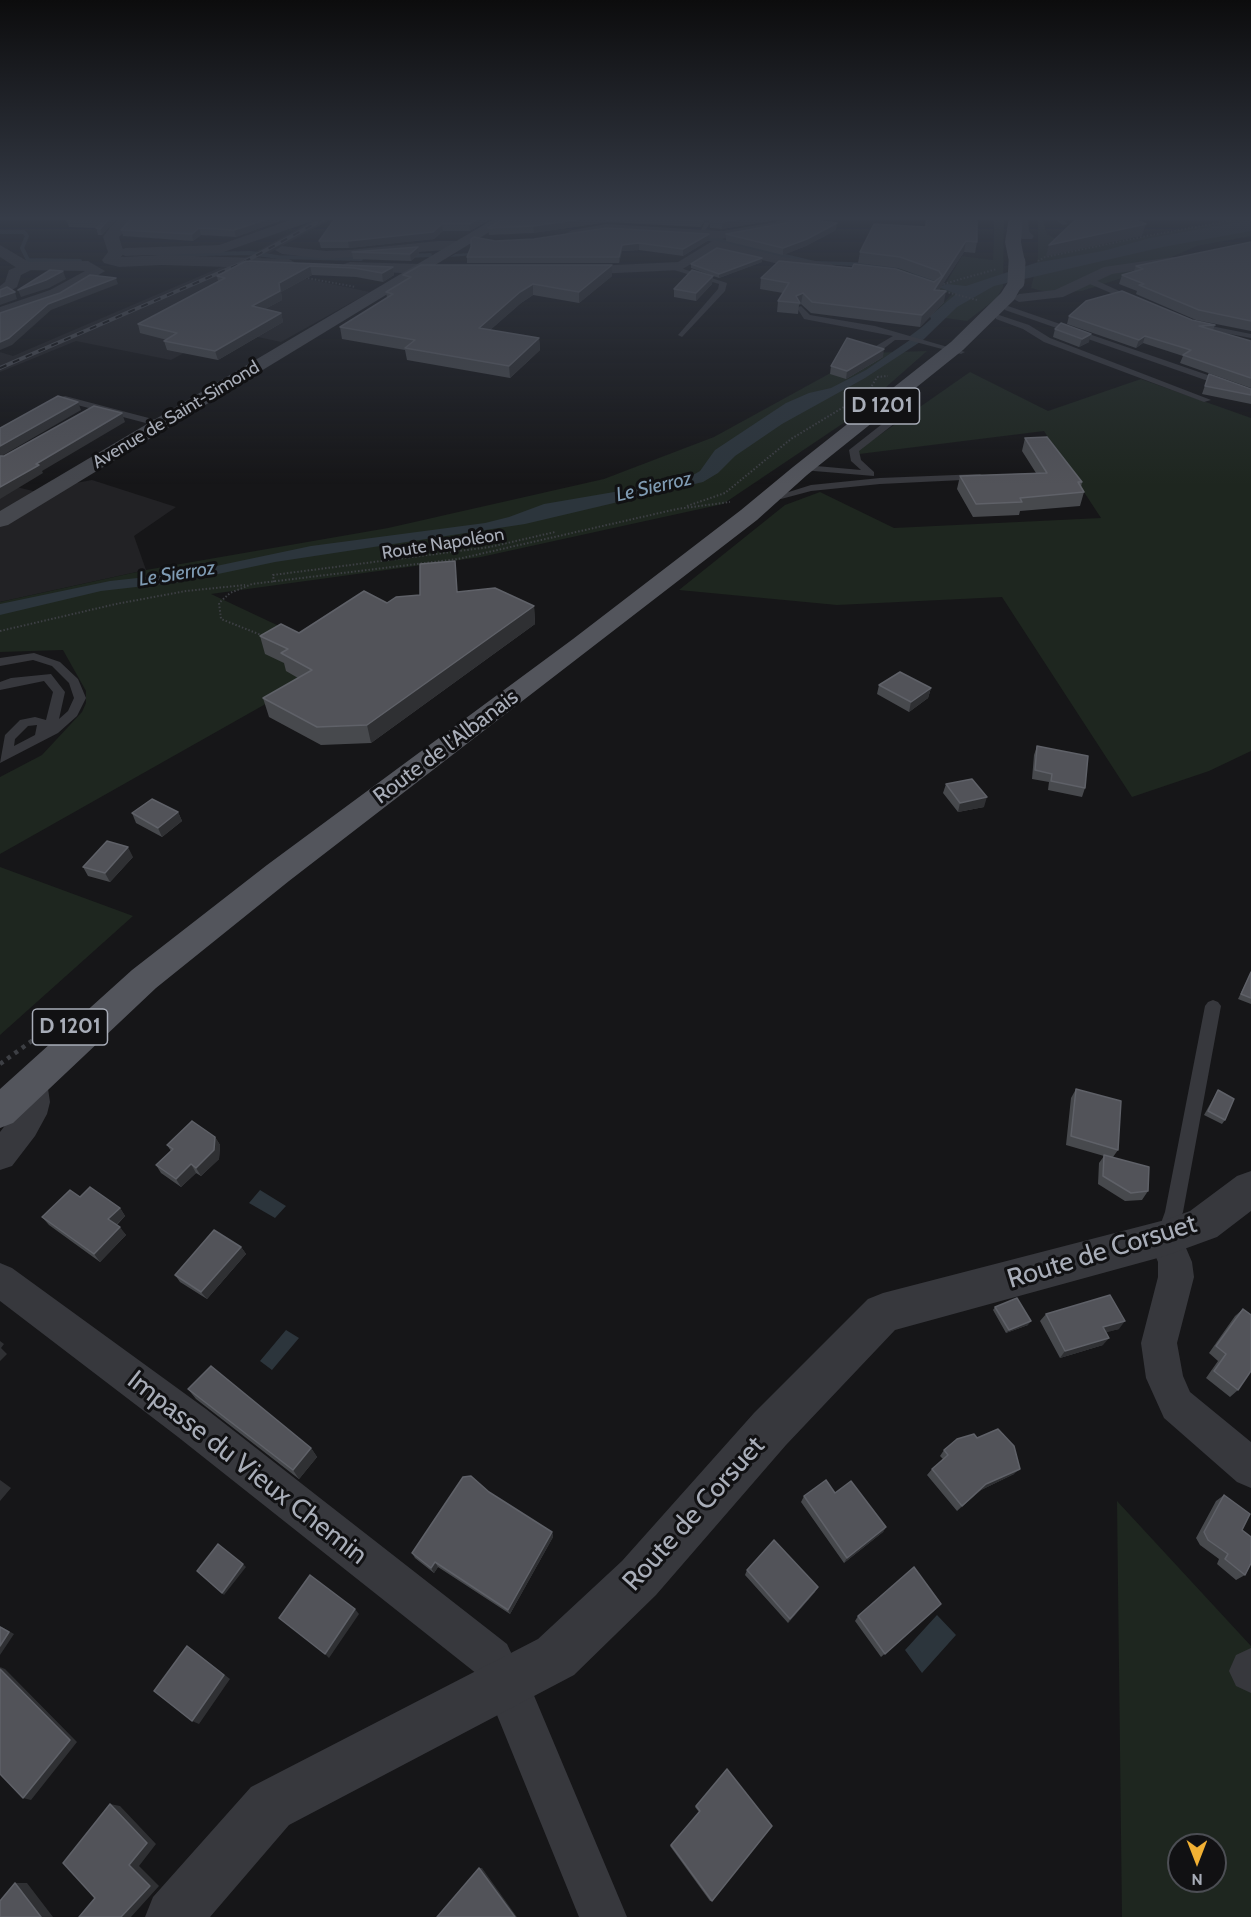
<!DOCTYPE html>
<meta charset="utf-8">
<style>
body{margin:0}
#map{position:relative;width:1251px;height:1917px;overflow:hidden;background:#161618;font-family:Cabin,sans-serif}
canvas{display:block}
.north{position:absolute;left:1167px;top:1833px;width:60px;height:60px;box-sizing:border-box;background:#111113;border:2px solid #4d4f55;border-radius:50%;rotate:180deg;font-size:16px;font-weight:700;line-height:24px;text-align:center;color:#a8adb8}
.north::after{content:'';display:block;margin:auto;width:21px;height:27px;background:#f2b134;clip-path:polygon(50% 0,100% 100%,50% 72%,0 100%)}
</style>
<div id="map">
<canvas width="1251" height="1917"></canvas>
<div class="north">N</div>
</div>
<script>
const c = document.querySelector('canvas').getContext('2d');
c.lineJoin = 'round';
function paint(path, color) { c.fillStyle = color; c.fill(path, 'evenodd'); }
const poly = rows => new Path2D(rows.map(r => 'M' + r).join(''));
function stroke(path, color, width, dash) { c.strokeStyle = color; c.lineWidth = width; c.lineCap = dash ? 'butt' : 'round'; c.setLineDash(dash || []); c.stroke(path); }
function label(font, color, halo, rows, align = 'center') {
  c.font = font + ' Cabin,sans-serif'; c.lineWidth = 6; c.setLineDash([]); c.textBaseline = 'middle'; c.strokeStyle = halo; c.fillStyle = color; for (const [text, x, y, turn = 0] of rows) {
    c.save(); c.translate(x, y); c.rotate((+turn || 0) * Math.PI / 180); c.textAlign = isNaN(turn) ? turn : align; if (halo) c.strokeText(text, 0, 0); c.fillText(text, 0, 0); c.restore();
  }
}
const built = poly([
 [319,217,335,217,257,260,241,260],
 [226,265,245,266,370,292,281,342,226,330,171,360,76,341,0,372,0,352,13,356],
 [92,480,176,507,134,536,146,570,0,602,0,483,33,491]
]);
const green = poly([
 [987,217,997,217,1004,220,1003,287,996,299,967,321,931,316,952,294,885,268,903,269,920,278,946,283,962,256,993,260,994,220],
 [1038,217,1047,217,1042,218,1047,234,1058,240,1057,245,1065,251,1251,217,1251,236,1197,246,1125,277,1082,291,1049,293,1031,288,1038,257],
 [927,351,851,418,723,504,481,557,211,594,347,658,0,854,0,777,42,755,82,712,86,703,86,691,63,650,0,652,0,602,146,570,388,528,604,479,714,437,867,353],
 [970,372,1048,411,1141,379,1251,418,1251,751,1209,771,1132,797,1002,597,837,605,679,590,785,505,820,492,894,528,1101,518,1044,431,851,455],
 [0,867,133,916,0,1035],
 [1117,1501,1251,1646,1251,1917,1122,1917],
 [1179,1845,1215,1845,1215,1881,1179,1881]
]);
const water = poly([
 [1251,220,1251,231,1163,247,994,286,957,307,923,340,865,378,782,424,735,456,718,473,703,482,525,524,275,562,180,582,101,591,0,615,0,604,110,581,183,573,311,546,485,523,509,517,544,504,655,485,693,475,700,471,715,450,786,403,809,393,831,388,866,370,910,340,906,339,922,327,931,319,930,316,956,294,939,287,947,284,966,286,1035,263,1103,251,1150,238],
 [705,235,815,261,880,263,939,278,935,285,903,269,834,265,787,259,696,238,450,257,455,254],
 [260,1190,286,1206,275,1218,249,1203],
 [286,1330,299,1338,272,1370,260,1361],
 [937,1615,956,1635,922,1673,905,1650]
]);
const stream = poly([
 [0,232,24,232,27,236,22,248,28,260,80,261],
 [158,255,251,253,278,257,361,259],
 [409,256,430,255]
]);
const pathFar1 = poly([
 [1038,261,1045,257,1146,236,1251,217],
 [301,277,356,287],
 [940,285,997,269],
 [935,289,977,300],
 [870,389,877,377,888,376],
 [687,506,725,493,791,439,852,402],
 [274,582,273,575,490,547,555,532],
 [0,631,116,604,186,591,245,585],
 [266,637,221,619,219,603,230,593,252,584,458,559,677,509,730,502]
]);
const path = poly([
 [0,1064,33,1040]
]);
const service = poly([
 [1052,217,1059,217,1068,224,1063,225,1052,217],
 [705,222,710,223,703,234,699,234,705,222],
 [671,265,727,283,725,291,682,337,678,335,718,289,719,284,671,269,671,265],
 [1085,278,1091,278,1139,300,1132,302,1085,282,1085,278],
 [801,306,810,315,875,326,965,352,961,354,908,340,895,340,882,350,876,350,876,346,893,336,804,319,797,308,801,306],
 [1008,306,1251,390,1251,396,1005,310,1004,308,1008,306],
 [999,315,1029,325,1050,338,1211,400,1204,402,1044,342,1023,329,996,319,996,315,999,315],
 [1196,323,1251,334,1251,338,1193,327,1192,325,1196,323],
 [65,396,164,422,166,424,161,427,62,401,62,397,65,396],
 [901,397,908,399,908,413,859,451,861,460,874,472,874,476,802,470,802,466,805,465,861,470,851,461,849,450,900,410,901,397],
 [980,474,985,477,983,479,880,484,811,491,781,499,776,496,811,485,880,478,980,474],
 [34,653,60,662,78,679,86,698,77,716,58,733,0,763,5,735,20,720,35,717,46,720,53,692,44,681,0,690,0,682,11,678,51,674,65,692,59,719,68,711,74,698,69,683,52,666,33,660,0,666,0,658,34,653],
 [37,725,35,735,14,746,15,739,28,726,37,725],
 [1213,1000,1218,1002,1221,1006,1183,1212,1172,1240,1166,1242,1160,1240,1157,1234,1165,1212,1205,1006,1208,1002,1213,1000]
]);
const minor = poly([
 [299,217,316,217,315,220,221,253,125,256,118,252,125,248,219,245,299,217],
 [784,217,798,217,785,228,722,239,632,232,607,232,572,238,565,234,572,230,607,224,722,231,776,222,784,217],
 [1014,217,1028,217,1029,231,1034,236,1032,239,1022,239,1017,235,1016,220,1014,217],
 [714,240,783,257,830,263,837,267,830,271,783,265,716,249,681,270,573,275,566,271,573,267,678,262,714,240],
 [438,241,459,241,466,245,459,249,326,259,282,254,275,250,282,246,326,251,349,250,438,241],
 [1173,257,1178,258,1180,261,1178,264,1112,274,1063,297,1019,302,1012,298,1019,294,1055,290,1104,267,1173,257],
 [26,263,31,264,33,267,31,270,21,275,17,287,0,297,0,286,5,282,9,270,26,263],
 [31,1069,42,1073,47,1082,50,1102,47,1114,35,1136,12,1166,0,1170,0,1132,16,1111,18,1102,15,1082,20,1073,31,1069],
 [1165,1222,1177,1227,1192,1262,1194,1277,1177,1343,1183,1376,1190,1392,1251,1442,1251,1488,1237,1482,1164,1418,1146,1378,1141,1343,1158,1277,1158,1262,1148,1238,1153,1227,1165,1222],
 [0,1263,12,1268,206,1409,507,1644,514,1659,512,1663,522,1667,627,1917,579,1917,484,1683,486,1678,477,1674,178,1437,0,1301,0,1263],
 [1251,1648,1251,1693,1236,1686,1229,1671,1236,1655,1251,1648]
]);
const tertiary = poly([
 [122,217,137,217,119,237,124,253,121,257,162,255,289,259,297,264,289,269,162,265,119,267,104,263,102,260,108,252,103,237,111,226,122,217],
 [0,245,29,262,88,261,105,271,62,298,0,318,0,307,50,290,85,271,20,270,0,257,0,245],
 [350,262,420,264,428,269,420,274,344,270,342,267,344,264,350,262],
 [1251,1171,1251,1211,1217,1237,1165,1256,895,1330,786,1445,656,1595,574,1675,289,1825,210,1917,145,1917,153,1897,251,1787,538,1639,622,1561,754,1413,868,1299,883,1293,1165,1220,1190,1211,1237,1176,1251,1171]
]);
const secondary = poly([
 [497,217,514,217,8,525,0,527,0,511,497,217]
]);
const primary = poly([
 [1009,217,1023,217,1021,242,1025,262,1017,267,1009,262,1005,242,1009,217],
 [1016,277,1024,282,1014,300,963,350,807,475,757,520,289,881,156,988,13,1123,0,1128,0,1089,132,970,267,865,573,639,741,510,793,467,951,342,1001,293,1010,279,1016,277]
]);
const rail = poly([
 [0,368,244,262,327,217]
]);
const primaryBridge = poly([
 [1016,282,1017,262]
]);
const wall = poly([
 [119,217,102,235,98,235,96,228,69,227,67,221],
 [494,217,470,231,443,231,434,239,349,248,321,248,319,241],
 [506,217,781,217,775,220,722,229,710,228,710,221,705,220,700,227,607,222,534,233,489,235,488,228],
 [794,217,825,217,822,221,836,230,806,246,783,255,726,241,726,234,786,223],
 [926,217,977,217,977,242,975,253,964,252,939,290,944,302,920,327,811,313,801,304,799,305,798,314,777,312,778,301,783,293,760,289,761,278,934,282,935,281,898,268,858,263,860,252,925,227],
 [285,219,236,237,201,235,193,241,123,236,121,230],
 [709,234,709,240,683,256,639,250,622,251,619,263,467,263,467,257,495,241],
 [1251,242,1251,331,1196,320,1136,294,1137,291,1119,284,1122,275,1134,271,1136,266],
 [418,247,419,254,411,261,353,259,352,252],
 [246,261,393,267,394,275,383,282,356,277,312,275,281,292,282,300,265,309,281,313,283,322,218,360,167,350,164,341,167,340,140,333,138,324,218,281,217,276],
 [762,262,719,278,691,268,691,264],
 [612,265,612,276,579,303,533,295,521,303,490,330,539,338,540,350,510,378,407,360,405,350,342,339,340,327,387,298,386,292,404,281,403,275],
 [713,276,712,284,696,301,674,297,674,289],
 [1069,316,1192,320,1215,325,1213,330,1251,341,1251,388,1180,363,1183,356,1143,343,1136,348,1067,324],
 [1055,329,1089,342,1079,347,1053,337],
 [883,357,846,379,830,374,831,366],
 [1209,374,1251,389,1251,404,1202,394],
 [1025,438,1082,482,1081,487,1084,492,1080,506,1020,511,1019,515,973,517,957,489,960,476,1036,473,1022,451],
 [458,592,534,606,535,624,371,743,321,745,269,717,263,698,298,678,286,671,284,663,265,654,260,636,299,633,387,603],
 [879,685,931,688,928,698,909,712,877,694],
 [1037,746,1085,788,1082,797,1048,790,1049,782,1032,779,1034,755],
 [946,784,984,807,958,812,943,793],
 [178,812,182,821,162,837,136,823,132,813],
 [133,857,110,882,88,876,83,867],
 [1251,972,1251,1004,1238,999],
 [1076,1089,1118,1150,1113,1157,1148,1191,1142,1200,1125,1201,1098,1184,1099,1163,1104,1156,1066,1145,1071,1098],
 [1218,1090,1225,1120,1222,1124,1204,1115],
 [215,1137,220,1145,219,1159,201,1176,196,1173,181,1187,161,1173,156,1165,171,1151,167,1145],
 [80,1197,120,1208,125,1216,117,1225,126,1235,100,1262,49,1225,42,1217],
 [241,1247,246,1254,207,1299,180,1282,175,1275],
 [995,1307,1028,1325,1006,1333,993,1310],
 [1243,1309,1238,1390,1230,1397,1206,1378,1218,1361,1209,1353,1235,1316],
 [1046,1314,1119,1329,1105,1332,1103,1345,1060,1358,1040,1321],
 [188,1389,311,1448,317,1457,299,1479,196,1399],
 [977,1438,1014,1474,981,1490,957,1511,927,1475,932,1469,943,1459,940,1456,944,1450],
 [489,1492,552,1532,553,1537,510,1614,438,1567,434,1573,415,1558,412,1553],
 [835,1493,886,1527,883,1532,844,1563,801,1502,804,1496],
 [1224,1495,1242,1530,1245,1575,1236,1580,1217,1564,1219,1559,1200,1545,1196,1538,1216,1501],
 [747,1570,815,1592,788,1623,745,1575],
 [941,1604,881,1657,855,1621,858,1616],
 [727,1769,712,1901,710,1901,670,1846,699,1812,695,1807,696,1806]
]);
const shadedWall = poly([
 [111,217,119,217,102,235,100,229],
 [274,217,288,217,285,219,236,237,234,230],
 [481,217,494,217,470,231,469,224],
 [596,217,607,217,607,222,534,233,533,226],
 [703,217,706,217,705,220,700,227,700,221],
 [754,217,781,217,775,220,722,229,722,222],
 [821,217,825,217,818,228,819,221],
 [837,223,836,230,806,246,783,255,783,248],
 [442,224,443,231,434,239,349,248,348,241],
 [1146,224,1142,236,1046,256,1049,245],
 [199,228,201,235,193,241,192,234],
 [709,234,709,240,683,256,683,249],
 [966,241,964,252,932,301,934,290],
 [639,243,639,250,622,251,619,263,619,257,622,245],
 [418,247,419,254,411,261,410,254],
 [762,258,762,262,719,278,719,274],
 [612,265,612,276,579,303,579,292],
 [310,266,312,275,281,292,282,300,254,315,252,306,279,283],
 [393,267,394,275,383,282,382,273],
 [63,271,66,279,49,288,21,297,18,290],
 [713,276,712,284,696,301,696,293],
 [116,278,118,284,51,310,12,345,0,350,0,342,48,304],
 [533,284,533,295,521,303,480,339,479,328,520,292],
 [946,291,944,302,920,327,922,315],
 [15,292,17,299,0,305,0,297],
 [803,293,801,304,799,305,800,303,796,296],
 [281,313,283,322,218,360,215,351],
 [1091,334,1089,342,1079,347,1082,339],
 [1145,336,1143,343,1136,348,1139,340],
 [539,338,540,350,510,378,509,366],
 [884,349,883,357,846,379,847,371],
 [78,402,81,410,0,457,0,446],
 [122,413,125,422,42,471,43,473,0,499,0,487,36,464],
 [534,606,535,624,371,743,367,725],
 [931,688,928,698,909,712,911,702],
 [987,797,984,807,958,812,960,803],
 [178,812,182,821,162,837,158,828],
 [128,847,133,857,110,882,105,873],
 [215,1137,220,1145,219,1159,201,1176,196,1168],
 [191,1164,196,1173,181,1187,176,1179],
 [120,1208,125,1216,114,1227,108,1219],
 [120,1227,126,1235,100,1262,94,1254],
 [241,1247,246,1254,207,1299,201,1292],
 [1031,1321,1028,1325,1006,1333,1009,1330],
 [1125,1321,1119,1329,1097,1335,1103,1327],
 [1109,1338,1103,1345,1060,1358,1065,1351],
 [0,1341,4,1344,1,1348,7,1354,0,1361],
 [311,1448,317,1457,299,1479,293,1470],
 [1020,1469,1014,1474,981,1490,957,1511,962,1506,986,1484],
 [0,1480,11,1488,0,1501],
 [886,1527,883,1532,844,1563,847,1558],
 [552,1532,553,1537,510,1614,508,1610],
 [435,1562,438,1567,434,1573,431,1568],
 [243,1564,246,1567,224,1595,222,1593],
 [818,1587,815,1592,788,1623,790,1619],
 [355,1609,359,1614,329,1658,325,1654],
 [0,1626,14,1634,0,1655],
 [187,1646,193,1650,230,1679,199,1724,192,1721],
 [0,1667,5,1669,77,1742,31,1800,23,1798],
 [110,1804,120,1806,156,1844,139,1866,159,1886,131,1917,121,1917,129,1865],
 [479,1868,482,1868,517,1917,515,1917],
 [15,1883,27,1883,53,1917,41,1917]
]);
const building = poly([
 [72,217,111,217,100,229,96,228,102,223,67,221,72,217],
 [133,217,274,217,234,230,199,228,192,234,121,230,133,217],
 [336,217,481,217,469,224,442,224,433,232,348,241,319,241,336,217],
 [506,217,596,217,533,226,488,228,506,217],
 [635,217,703,217,700,221,635,217],
 [712,217,754,217,722,222,710,221,712,217],
 [794,217,821,217,819,221,837,223,807,239,783,248,726,234,786,223,794,217],
 [927,217,977,217,977,242,966,241,934,290,946,291,922,315,812,302,803,293,796,296,800,303,778,301,789,283,761,278,779,261,852,268,854,264,896,269,934,282,942,276,939,271,900,257,860,252,874,224,926,227,927,217],
 [1083,217,1129,217,1146,224,1049,245,1073,222,1083,217],
 [607,228,709,234,683,249,639,243,622,245,619,257,467,257,471,247,471,239,474,237,495,241,534,239,607,228],
 [1251,242,1251,321,1199,310,1139,285,1144,284,1122,275,1143,269,1136,266,1251,242],
 [418,247,410,254,352,252,418,247],
 [717,248,762,258,719,274,691,264,717,248],
 [246,261,393,267,382,273,354,268,310,266,279,283,280,291,252,306,281,313,215,351,164,341,177,333,138,324,225,278,217,276,246,261],
 [421,265,612,265,579,292,533,284,520,292,479,328,539,338,509,366,405,348,415,340,340,327,393,294,386,292,411,277,403,275,421,265],
 [50,270,63,271,46,280,18,290,50,270],
 [692,270,713,276,696,293,674,289,692,270],
 [90,275,116,278,48,304,9,338,0,342,0,313,60,293,90,275],
 [7,287,15,292,0,297,0,290,7,287],
 [1122,291,1192,320,1215,325,1199,326,1251,341,1251,378,1183,355,1191,350,1145,336,1139,340,1069,316,1086,301,1122,291],
 [1061,323,1091,334,1082,339,1055,329,1061,323],
 [847,338,884,349,847,371,831,366,847,338],
 [1209,374,1251,389,1251,395,1205,386,1209,374],
 [58,396,78,402,0,446,0,428,58,396],
 [94,406,122,413,36,464,39,465,0,487,0,456,4,456,94,406],
 [1047,437,1082,482,1078,482,1084,492,1020,498,1022,502,976,504,960,476,1047,473,1025,438,1047,437],
 [455,561,457,592,495,588,534,606,367,725,317,727,263,698,312,670,281,653,288,649,260,636,281,624,299,633,364,591,387,603,396,597,420,595,420,564,455,561],
 [900,672,931,688,911,702,879,685,900,672],
 [1037,746,1088,756,1085,788,1051,781,1052,774,1035,770,1037,746],
 [972,779,987,797,960,803,946,784,972,779],
 [152,799,178,812,158,828,132,813,152,799],
 [107,841,128,847,105,873,83,867,107,841],
 [1251,972,1251,998,1241,994,1251,972],
 [1076,1089,1121,1101,1118,1150,1071,1136,1076,1089],
 [1218,1090,1234,1099,1225,1120,1208,1111,1218,1090],
 [192,1121,215,1137,214,1150,196,1168,191,1164,176,1179,156,1165,173,1149,167,1145,192,1121],
 [1104,1155,1149,1167,1148,1191,1131,1193,1103,1176,1104,1155],
 [90,1187,120,1208,108,1219,120,1227,94,1254,42,1217,70,1190,80,1197,90,1187],
 [214,1230,241,1247,201,1292,175,1275,214,1230],
 [1110,1295,1125,1321,1103,1327,1109,1338,1065,1351,1046,1314,1110,1295],
 [1017,1298,1031,1321,1009,1330,995,1307,1017,1298],
 [1243,1309,1251,1315,1251,1371,1238,1390,1214,1371,1226,1354,1216,1346,1243,1309],
 [211,1366,311,1448,293,1470,188,1389,211,1366],
 [998,1429,1014,1446,1020,1469,986,1484,962,1506,932,1469,948,1455,944,1450,957,1439,974,1434,977,1438,998,1429],
 [471,1476,489,1492,552,1532,508,1610,435,1562,431,1568,412,1553,463,1477,471,1476],
 [826,1480,835,1493,851,1481,886,1527,847,1558,804,1496,826,1480],
 [1224,1495,1250,1514,1242,1530,1251,1537,1251,1563,1245,1575,1225,1559,1228,1554,1208,1540,1204,1532,1224,1495],
 [774,1540,818,1587,790,1619,747,1570,774,1540],
 [218,1544,243,1564,222,1593,197,1571,218,1544],
 [914,1567,941,1604,885,1654,858,1616,914,1567],
 [310,1575,355,1609,325,1654,279,1618,310,1575],
 [0,1627,9,1632,0,1646,0,1627],
 [187,1646,224,1675,192,1721,154,1691,187,1646],
 [0,1669,70,1740,23,1798,0,1774,0,1669],
 [727,1769,772,1826,712,1901,671,1845,700,1811,696,1806,727,1769],
 [110,1804,147,1843,129,1865,150,1886,121,1917,79,1917,95,1898,63,1863,110,1804],
 [479,1868,515,1917,437,1917,479,1868],
 [15,1883,41,1917,0,1917,0,1901,15,1883]
]);
const farStreetnames = [
 ["Avenue de Saint-Simond",176,415,-31],
 ["Route Napoléon",443,544,-9]
];
const farWaternames = [
 ["Le Sierroz",654,487,-13],
 ["Le Sierroz",177,574,-9]
];
const shields = [
 [882,406,75],
 [70,1027,75]
];
const shieldNames = [
 ["D 1201",882,406],
 ["D 1201",70,1027]
];
const streetNames = [
 ["Route de l'Albanais",446,747,-37]
];
const nearStreetnames = [
 ["Route de Corsuet",1102,1252,-17],
 ["Impasse du Vieux Chemin",247,1468,38],
 ["Route de Corsuet",694,1514,-48]
];
paint(built, '#222225');
paint(green, '#1e261f');
paint(water, '#2c353c');
stroke(stream, '#2c353c', 4);
stroke(pathFar1, '#3d3f44', 2, [1.5, 2]);
stroke(path, '#3d3f44', 4.5, [4, 5]);
paint(service, '#37383d');
paint(minor, '#37383d');
paint(tertiary, '#37383d');
paint(secondary, '#45474d');
paint(primary, '#53555c');
stroke(rail, '#4a4c52', 4);
stroke(rail, '#111113', 2, [7]);
stroke(primaryBridge, '#53555c', 17);
paint(wall, '#47494d');
paint(shadedWall, '#2f3033');
paint(building, '#525359');
stroke(building, '#5f6168', 1.5);
const sky = c.createLinearGradient(0, 0, 0, 485);
sky.addColorStop(0, '#0c0c0d');
sky.addColorStop(0.45, '#363c48');
sky.addColorStop(1, '#363c4800');
c.fillStyle = sky;
c.fillRect(0, 0, 1251, 485);
label('18px', '#a8adb8', '#111113', farStreetnames);
label('italic 20px', '#7f9bb3', '#111113', farWaternames);
for (const [x, y, w] of shields) { const box = new Path2D(); box.roundRect(x - w / 2, y - 18, w, 36, 4.5); c.fillStyle = '#111113'; c.fill(box); stroke(box, '#a8adb8', 1.5); }
label('bold 21px', '#a8adb8', null, shieldNames);
label('22px', '#a8adb8', '#111113', streetNames);
label('27px', '#a8adb8', '#111113', nearStreetnames);
</script>
